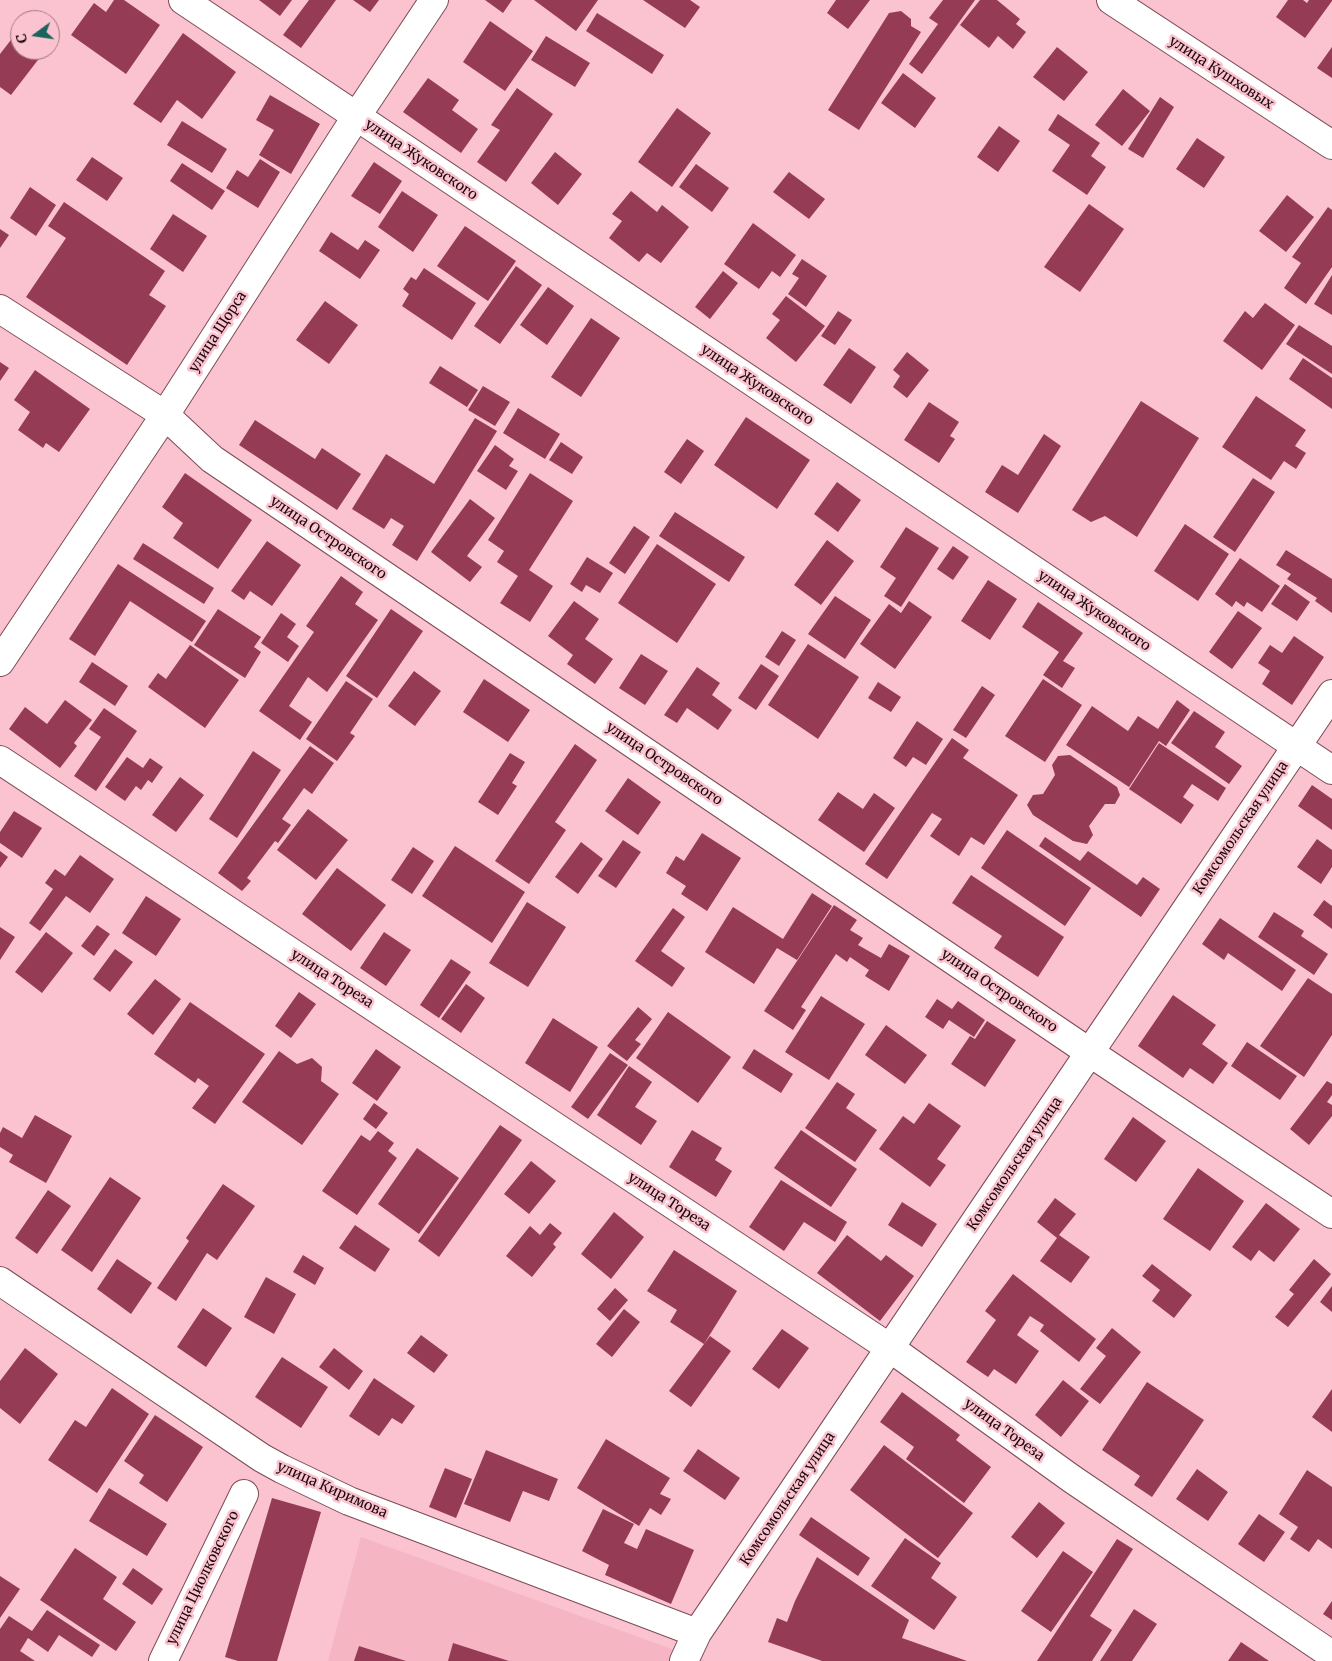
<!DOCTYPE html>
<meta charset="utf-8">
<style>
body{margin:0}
#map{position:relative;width:1332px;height:1661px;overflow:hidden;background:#fbc3cf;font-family:Merriweather,serif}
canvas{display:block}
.north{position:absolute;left:10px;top:10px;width:50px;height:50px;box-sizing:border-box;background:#fbc3cf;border:1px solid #a17881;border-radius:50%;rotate:256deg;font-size:14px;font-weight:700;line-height:20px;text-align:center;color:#1a080d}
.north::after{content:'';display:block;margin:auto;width:18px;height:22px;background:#19645c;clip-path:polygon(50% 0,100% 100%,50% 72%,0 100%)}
</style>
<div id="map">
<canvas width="1332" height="1661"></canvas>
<div class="north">С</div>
</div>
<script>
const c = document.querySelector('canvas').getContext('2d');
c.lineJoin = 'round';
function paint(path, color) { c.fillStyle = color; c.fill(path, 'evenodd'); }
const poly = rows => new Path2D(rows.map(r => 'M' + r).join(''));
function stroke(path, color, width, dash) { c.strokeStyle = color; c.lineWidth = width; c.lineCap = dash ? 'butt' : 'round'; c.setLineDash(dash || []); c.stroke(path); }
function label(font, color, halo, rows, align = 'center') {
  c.font = font + ' Merriweather,serif'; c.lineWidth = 5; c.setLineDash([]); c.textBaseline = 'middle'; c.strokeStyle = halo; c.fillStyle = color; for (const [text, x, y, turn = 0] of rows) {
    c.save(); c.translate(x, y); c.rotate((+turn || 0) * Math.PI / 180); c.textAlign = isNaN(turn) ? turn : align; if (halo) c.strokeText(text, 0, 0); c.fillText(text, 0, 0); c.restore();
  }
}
const built = poly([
 [361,1537,705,1661,328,1661]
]);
const building = poly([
 [114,0,124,0,160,25,126,74,71,35,94,3,106,12],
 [259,0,292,0,280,16],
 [309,0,336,0,301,48,283,35],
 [353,0,379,0,370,12],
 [485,0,512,0,503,13],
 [534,0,598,0,576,31],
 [643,0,690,0,700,7,685,28],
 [836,0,870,0,848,29,827,13],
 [943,0,975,0,922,74,909,64,938,24,929,18],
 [980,0,997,0,1020,19,1016,24,1026,32,1013,49,998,36,989,48,960,25],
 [1288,0,1303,0,1307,3,1309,0,1332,0,1332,1,1305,38,1276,17],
 [901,11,911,19,911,26,921,32,859,130,828,110,889,13],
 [597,13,664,55,652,74,586,31],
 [490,21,533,51,505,91,463,62],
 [183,33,236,72,202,119,177,100,161,123,133,104],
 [14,36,20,41,20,50,32,50,41,56,11,95,0,87,0,54],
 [546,36,590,63,575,87,531,60],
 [1057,47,1088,72,1064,101,1033,77],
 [1332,47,1332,78,1317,68],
 [903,73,936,98,915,128,881,103],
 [428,78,459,100,452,110,478,129,461,153,403,112],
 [517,88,553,114,506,182,477,162,500,130,491,125],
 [1123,89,1150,111,1122,146,1095,125],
 [270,95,320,124,291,174,259,155,274,130,256,120],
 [1160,97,1174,107,1143,158,1128,149],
 [677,108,711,133,672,187,638,162],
 [1058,114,1100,143,1091,156,1106,167,1087,195,1052,171,1070,145,1048,130],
 [182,121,227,149,212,173,167,145],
 [999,126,1020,141,998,172,977,157],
 [1197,138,1225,157,1204,188,1176,169],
 [555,152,582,174,558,205,531,183],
 [92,157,123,178,107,201,76,180],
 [260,159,280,172,258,208,226,188,237,170,248,177],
 [374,162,402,181,380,214,351,196],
 [182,163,225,191,212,210,170,181],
 [696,164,729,188,712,212,679,187],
 [789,172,825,199,809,219,773,192],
 [30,187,56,205,36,236,10,218],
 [402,191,438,215,413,252,378,227],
 [631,191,657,212,662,205,689,227,661,263,647,253,639,262,609,238,622,221,612,214],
 [1287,195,1314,217,1286,252,1259,231],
 [64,202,165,271,149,295,166,306,127,365,26,297,66,238,48,226],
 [1089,204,1124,229,1080,292,1044,267],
 [1328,207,1332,210,1332,267,1306,304,1284,288,1301,263,1292,257],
 [173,214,207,236,183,272,150,249],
 [753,223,796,255,780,277,772,271,759,289,724,264],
 [465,226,516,261,488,301,437,266],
 [0,229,9,235,0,248],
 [331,232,358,250,365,240,380,250,360,279,319,251],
 [802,259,827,276,806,307,788,294,799,278,792,274],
 [516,266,542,285,500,344,474,326],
 [424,268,476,303,452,340,402,306,409,294,403,289,411,277,416,280],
 [723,271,738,283,710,319,695,307],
 [1332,275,1332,315,1314,304],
 [548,287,574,306,547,345,520,325],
 [786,296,825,326,796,362,766,338,780,320,772,314],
 [325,301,358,325,329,364,296,340],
 [1265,303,1295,325,1262,370,1223,341,1245,311,1253,318],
 [838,311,852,320,835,345,821,336],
 [591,318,620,338,581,397,551,377],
 [1299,325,1332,346,1332,374,1286,344],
 [849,348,876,367,851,404,823,385],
 [907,352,929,370,907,398,893,387,900,376,893,370],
 [1303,358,1332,378,1332,409,1289,379],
 [0,362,9,368,0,381],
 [440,366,478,390,467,407,429,383],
 [35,370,90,409,59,452,46,443,43,448,18,430,30,412,14,400],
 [483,386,510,402,495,426,468,410],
 [1256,396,1306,430,1295,446,1306,453,1296,469,1284,461,1271,480,1222,447],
 [1141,401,1199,438,1137,537,1105,516,1091,522,1072,510],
 [929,402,959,422,950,436,955,439,939,463,904,440],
 [518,408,560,434,545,459,503,433],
 [746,417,810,460,777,509,714,465],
 [475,418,497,431,417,561,392,545,404,526,391,518,384,529,352,509,386,454,434,484],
 [255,420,315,459,322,448,361,474,337,510,239,445],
 [1044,434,1061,446,1018,513,985,492,1002,465,1018,475],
 [687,439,704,451,681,484,664,472],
 [561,442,583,457,572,474,549,460],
 [495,445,514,459,509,466,518,471,506,490,477,471],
 [185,473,252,520,218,569,173,538,183,523,162,507],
 [530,473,573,501,529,570,553,586,530,622,500,603,518,576,497,562,504,551,488,540],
 [1253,478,1275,492,1235,552,1213,537],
 [837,482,861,500,838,532,814,514],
 [470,499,495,518,467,556,482,567,470,582,431,552],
 [675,512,745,557,729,582,659,536],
 [1185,524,1229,554,1198,601,1154,571],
 [634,526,650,537,625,574,609,563],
 [906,527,939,548,901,607,884,596,896,578,880,567],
 [827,540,854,561,821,605,794,585],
 [267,541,301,565,272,606,250,591,244,600,231,591],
 [143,543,214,588,204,604,133,559],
 [657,544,716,584,677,643,618,603],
 [953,546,969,557,953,580,937,569],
 [1286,550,1332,579,1332,613,1315,601,1317,598,1287,579,1291,574,1276,565],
 [587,557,613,573,600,593,586,585,582,592,570,584],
 [1240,558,1280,586,1262,612,1247,602,1244,607,1236,601,1232,607,1215,594],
 [118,564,206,621,192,642,130,601,95,656,69,639],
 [341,576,363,592,355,604,378,620,327,692,308,677,289,706,312,722,300,740,259,711,314,632,306,626],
 [988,580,1017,599,990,640,961,621],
 [1285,584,1310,602,1297,621,1271,604],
 [835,596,871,620,845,659,808,634],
 [574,601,599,619,585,639,613,659,595,684,567,664,573,655,548,636],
 [909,601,932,617,895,669,860,644,889,604,901,613],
 [1038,602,1083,633,1063,661,1075,668,1062,688,1043,675,1059,652,1022,627],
 [218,609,261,637,254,647,261,652,245,678,194,645],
 [391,609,423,631,377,698,346,676],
 [1238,611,1262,628,1232,669,1209,652],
 [281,613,296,624,287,637,299,646,288,662,261,643],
 [782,631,796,640,779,666,765,657],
 [1294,636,1324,657,1292,705,1262,684,1270,671,1258,663,1270,645,1282,653],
 [808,644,859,677,818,739,768,705],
 [190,645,239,680,205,728,148,687,158,673,166,679],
 [641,654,668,671,645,705,619,688],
 [92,662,128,686,115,706,79,682],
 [761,664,779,676,756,710,738,698],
 [697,667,720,683,712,695,732,710,718,730,687,708,677,723,664,715],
 [414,671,441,691,415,726,388,706],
 [484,679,530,710,508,742,463,712],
 [1043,679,1082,705,1045,762,1005,736],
 [346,681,373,699,350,733,355,736,337,761,306,739],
 [878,682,901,697,891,712,868,698],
 [982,686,995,695,966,738,953,730],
 [65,700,92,720,74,743,77,746,60,768,9,729,25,707,47,724],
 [1177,700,1190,710,1166,746,1159,741,1129,787,1066,745,1092,706,1128,731,1138,716,1158,729],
 [104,708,137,731,96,791,74,776,101,737,89,729],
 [1194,711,1225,732,1215,747,1242,766,1229,784,1171,743],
 [917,721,943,739,926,765,913,757,906,767,893,758],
 [952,738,969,750,963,758,1018,795,984,845,971,837,959,856,930,836,942,819,932,813,887,879,865,864],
 [1159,743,1226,788,1218,801,1192,784,1183,797,1194,805,1181,824,1129,789],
 [575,744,597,760,555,822,566,830,529,884,495,861],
 [310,746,334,763,312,794,304,788,282,819,291,825,278,843,275,841,247,878,251,881,242,891,218,873],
 [253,751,281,770,237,838,209,819],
 [510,753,525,762,512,783,517,786,498,815,478,802],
 [1070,755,1117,787,1120,795,1115,804,1105,804,1089,826,1093,835,1087,844,1073,841,1033,815,1027,805,1033,795,1043,794,1055,775,1052,765,1058,756],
 [127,757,143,768,150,758,163,767,152,783,148,780,141,790,136,786,125,801,105,787],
 [180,777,204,795,176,832,152,815],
 [628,778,661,802,638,835,605,811],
 [1312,785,1332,799,1332,830,1298,806],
 [838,792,863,809,874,793,895,808,864,852,818,820],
 [308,809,348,840,316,880,277,850],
 [14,811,42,828,22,858,0,843,0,832],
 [1007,830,1091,888,1065,926,981,868],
 [702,833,741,858,707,911,681,894,686,886,666,873,676,856,684,861],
 [1045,837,1080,861,1088,851,1137,885,1143,877,1160,889,1141,917,1039,846],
 [1317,839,1332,850,1332,867,1321,884,1297,867],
 [623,840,641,852,616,888,598,876],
 [581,842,603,859,578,894,555,877],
 [455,846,525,892,492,943,422,896],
 [413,847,434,861,412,894,391,880],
 [0,851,8,857,0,868],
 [80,855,114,879,90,913,66,896,40,931,29,923,53,889,45,883,55,869,65,876],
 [337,868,386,905,351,951,302,914],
 [971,875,1064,937,1038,977,994,948,1002,936,952,903],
 [812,893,832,906,797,960,777,948,754,984,705,952,733,907,783,939],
 [146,896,181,919,156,956,122,933],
 [1324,900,1332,906,1332,929,1313,915],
 [527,902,566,927,528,987,489,963],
 [834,905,857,920,850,930,863,938,858,945,881,958,889,944,910,956,889,991,865,976,869,970,850,957,847,962,836,954,801,1007,806,1010,793,1030,764,1011],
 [673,908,685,917,661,951,685,968,672,987,635,961],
 [1274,912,1304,931,1301,936,1328,954,1314,975,1258,937],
 [1220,918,1296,970,1282,991,1228,953,1224,960,1202,944],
 [97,925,110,934,94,956,81,946],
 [0,927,15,937,0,960],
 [46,932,73,953,42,993,15,972],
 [384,932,411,950,386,986,360,968],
 [115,949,133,962,110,992,93,979],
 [451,959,471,972,439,1018,420,1005],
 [1308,978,1332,994,1332,1035,1304,1077,1260,1046],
 [155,979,181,999,153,1035,127,1014],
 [466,984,485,998,461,1033,441,1019],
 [299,992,316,1004,291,1038,275,1026],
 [1173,995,1216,1025,1202,1044,1228,1063,1213,1084,1190,1068,1183,1078,1138,1046],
 [821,996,865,1024,829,1080,785,1052],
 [937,999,952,1009,958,1001,985,1020,974,1037,949,1020,943,1029,925,1017],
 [190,1002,265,1054,215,1124,192,1108,209,1086,198,1078,195,1083,154,1054],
 [638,1007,652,1019,635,1040,641,1044,627,1061,607,1046],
 [668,1012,731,1057,698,1103,636,1058],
 [553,1018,598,1047,570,1092,525,1063],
 [987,1021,1016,1040,985,1087,951,1064,970,1036,975,1039],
 [886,1025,927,1055,905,1084,865,1055],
 [1247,1042,1297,1076,1280,1100,1231,1066],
 [376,1049,401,1067,377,1101,352,1083],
 [754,1049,793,1074,781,1093,742,1068],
 [279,1051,297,1064,312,1058,322,1067,321,1081,339,1094,302,1145,242,1102],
 [610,1053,628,1065,588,1119,571,1107],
 [629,1066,652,1082,635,1107,657,1121,641,1145,597,1115],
 [1327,1081,1332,1084,1332,1095,1327,1102,1332,1105,1332,1116,1309,1145,1290,1129],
 [837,1082,855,1094,846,1108,877,1130,855,1162,805,1128],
 [374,1103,388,1113,376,1129,363,1119],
 [929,1103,961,1126,937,1159,946,1165,930,1187,879,1149,903,1116,914,1124],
 [35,1115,72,1136,46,1183,9,1162,13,1155,0,1147,0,1133,3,1127,22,1138],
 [1133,1117,1166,1141,1136,1182,1104,1159],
 [500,1125,522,1140,439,1257,418,1241],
 [692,1130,722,1148,715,1160,732,1171,716,1197,669,1167],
 [801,1130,857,1169,831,1207,774,1168],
 [378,1131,394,1143,388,1151,397,1158,357,1215,322,1191,361,1135,370,1141],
 [417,1148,459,1178,419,1234,378,1204],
 [531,1161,556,1181,529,1214,504,1194],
 [1198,1168,1244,1201,1210,1251,1163,1219],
 [110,1177,141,1198,92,1272,61,1250],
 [781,1180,847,1222,835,1242,804,1222,784,1251,749,1227],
 [223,1184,255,1206,217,1260,207,1253,176,1301,157,1288,189,1241,186,1238],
 [48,1190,71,1206,37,1254,15,1238],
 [1055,1198,1076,1214,1059,1235,1090,1257,1071,1283,1040,1261,1057,1238,1037,1222],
 [902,1202,937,1224,922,1247,888,1225],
 [1266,1203,1300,1229,1274,1262,1259,1250,1251,1261,1232,1247],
 [614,1212,644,1237,611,1279,581,1254],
 [550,1223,562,1233,553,1244,556,1247,532,1277,506,1256,530,1226,540,1235],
 [355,1225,390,1249,375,1272,339,1248],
 [847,1235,881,1261,886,1255,914,1276,880,1321,817,1273],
 [674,1250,737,1291,704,1344,670,1322,677,1310,647,1291],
 [303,1255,324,1268,315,1285,293,1272],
 [117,1259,152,1283,131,1314,97,1289],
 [1314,1259,1331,1274,1288,1327,1275,1317,1294,1294,1289,1290],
 [1152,1264,1192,1295,1174,1318,1152,1301,1160,1290,1142,1276],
 [1013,1274,1096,1339,1079,1362,1040,1331,1044,1325,1030,1316,1017,1335,1039,1351,1016,1384,994,1369,988,1377,966,1362,996,1320,985,1311],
 [266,1277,296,1294,274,1334,244,1317],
 [1332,1286,1332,1312,1320,1302],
 [615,1288,628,1300,610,1321,597,1309],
 [203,1308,232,1328,206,1367,177,1347],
 [624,1309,640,1322,612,1357,596,1344],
 [1112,1328,1141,1352,1100,1404,1080,1389,1106,1356,1096,1348],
 [782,1329,809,1348,779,1389,752,1369],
 [421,1335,448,1355,434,1373,407,1353],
 [710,1336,731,1351,691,1407,669,1391],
 [25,1348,58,1374,20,1424,0,1408,0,1381],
 [334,1348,363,1371,349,1390,319,1367],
 [282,1357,328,1387,301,1428,255,1397],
 [374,1378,415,1406,402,1424,392,1418,379,1436,349,1416],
 [1063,1380,1089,1401,1061,1437,1035,1415],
 [1147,1382,1204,1420,1152,1497,1134,1485,1140,1476,1102,1450],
 [112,1388,149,1414,97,1493,48,1460,75,1420,86,1427],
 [1332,1389,1332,1432,1312,1417],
 [902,1392,960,1435,956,1440,991,1467,964,1503,906,1459,914,1447,880,1422],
 [155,1415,203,1447,167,1502,139,1483,144,1475,124,1461],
 [606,1439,670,1478,660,1494,671,1499,661,1515,650,1508,639,1526,577,1488],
 [884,1445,973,1513,938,1558,850,1490],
 [698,1449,740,1478,725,1500,683,1471],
 [486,1450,558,1479,549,1501,523,1491,510,1522,464,1504],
 [445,1468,472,1479,456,1518,429,1507],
 [1197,1469,1228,1492,1208,1521,1176,1499],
 [1307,1470,1332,1487,1332,1549,1318,1539,1309,1552,1290,1539,1298,1527,1279,1514],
 [109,1488,167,1524,147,1556,89,1521],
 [272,1498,321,1512,277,1661,238,1661,225,1657],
 [1039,1502,1065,1523,1037,1558,1011,1537],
 [603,1509,634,1524,624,1543,637,1549,646,1529,694,1550,671,1604,605,1575,609,1565,582,1551],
 [1259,1514,1285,1532,1264,1562,1238,1544],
 [811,1517,870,1558,858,1576,799,1535],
 [905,1538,941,1563,931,1578,957,1597,934,1630,871,1586],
 [1117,1539,1133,1549,1090,1616,1112,1630,1092,1661,1037,1661],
 [75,1548,117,1577,103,1599,136,1622,116,1651,40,1600],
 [1063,1551,1093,1572,1051,1632,1021,1611],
 [817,1557,909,1620,902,1638,967,1661,822,1661,768,1642,777,1618,787,1622,795,1601],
 [133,1568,163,1589,152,1605,122,1584],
 [0,1576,20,1589,0,1618],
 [1332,1601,1332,1620,1323,1614],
 [1134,1609,1157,1624,1132,1661,1100,1661],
 [47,1610,100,1645,92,1657,59,1635,48,1652,28,1638,20,1651,35,1661,0,1661,0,1629,9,1616,32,1631],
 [1241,1642,1269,1661,1228,1661],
 [453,1643,509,1661,448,1661],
 [359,1646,406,1661,354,1661]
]);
const minor = poly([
 [183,0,1332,770],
 [1111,0,1332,145],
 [0,309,165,415,212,459,1089,1052,1332,1214],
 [0,662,165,415,356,117,434,0],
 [0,760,890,1348,1072,1479,1332,1655],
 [0,1281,262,1458,282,1469,349,1501,697,1633],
 [163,1661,244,1494],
 [684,1661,697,1633,1332,694]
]);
const streetNames = [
 ["улица Кушховых",1221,73,33],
 ["улица Жуковского",421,160,34],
 ["улица Щорса",218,332,-57],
 ["улица Жуковского",757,385,34],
 ["улица Островского",328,538,34],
 ["улица Жуковского",1094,611,34],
 ["улица Островского",664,764,34],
 ["Комсомольская улица",1241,828,-56],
 ["улица Тореза",332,979,33],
 ["улица Островского",999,991,34],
 ["Комсомольская улица",1015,1164,-56],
 ["улица Тореза",669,1202,33],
 ["улица Тореза",1004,1430,36],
 ["улица Киримова",332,1490,24],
 ["Комсомольская улица",788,1499,-56],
 ["улица Циолковского",203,1578,-64]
];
paint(built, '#f5b5c3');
paint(building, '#953b55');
stroke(minor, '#7c4c57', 30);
stroke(minor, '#fff', 28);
label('14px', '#1a080d', '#fbc3cf', streetNames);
</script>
